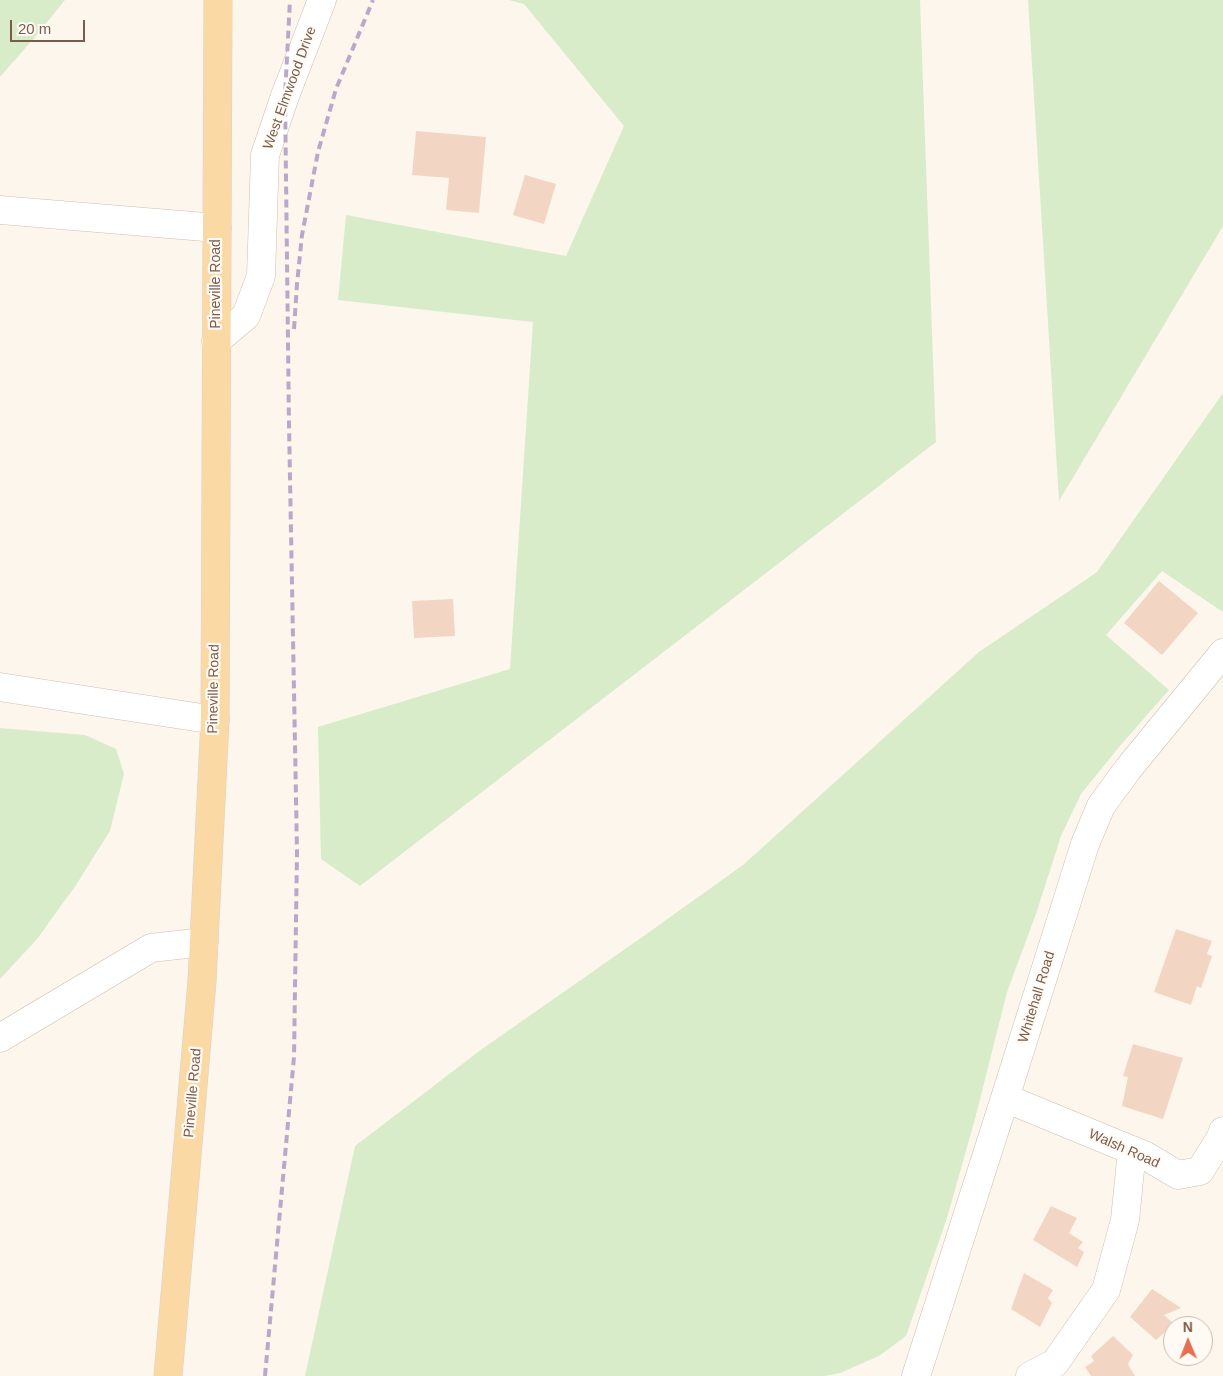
<!DOCTYPE html>
<style>
body{margin:0}
#map{position:relative;width:1223px;height:1376px;overflow:hidden;background:#fdf6ec;font-family:Helvetica,sans-serif}
canvas{display:block}
.north{position:absolute;left:1163px;top:1316px;width:50px;height:50px;box-sizing:border-box;background:#fffaf3;border:1px solid #cabbb1;border-radius:50%;rotate:359deg;font-size:14px;font-weight:700;line-height:20px;text-align:center;color:#7a5c4d}
.north::after{content:'';display:block;margin:auto;width:18px;height:22px;background:#e76f51;clip-path:polygon(50% 0,100% 100%,50% 72%,0 100%)}
.scale{position:absolute;left:10px;top:20px;width:75px;height:22px;box-sizing:border-box;border:2px solid #7a5c4d;border-top:0;padding-left:6px;font-size:15px;line-height:18px;white-space:nowrap;color:#7a5c4d;-webkit-text-stroke:4px #fffaf3;paint-order:stroke}
</style>
<div id="map">
<canvas width="1223" height="1376"></canvas>
<div class="north">N</div>
<div class="scale">20 m</div>
</div>
<script>
const c = document.querySelector('canvas').getContext('2d');
c.lineJoin = 'round';
function paint(path, color) { c.fillStyle = color; c.fill(path, 'evenodd'); }
const poly = rows => new Path2D(rows.map(r => 'M' + r).join(''));
function stroke(path, color, width, dash) { c.strokeStyle = color; c.lineWidth = width; c.lineCap = dash ? 'butt' : 'round'; c.setLineDash(dash || []); c.stroke(path); }
function label(font, color, halo, rows, align = 'center') {
  c.font = font + ' Helvetica,sans-serif'; c.lineWidth = 4.5; c.setLineDash([]); c.textBaseline = 'middle'; c.strokeStyle = halo; c.fillStyle = color; for (const [text, x, y, turn = 0] of rows) {
    c.save(); c.translate(x, y); c.rotate((+turn || 0) * Math.PI / 180); c.textAlign = isNaN(turn) ? turn : align; if (halo) c.strokeText(text, 0, 0); c.fillText(text, 0, 0); c.restore();
  }
}
const green = poly([
 [0,0,65,0,36,36,0,77],
 [509,0,920,0,936,442,360,886,321,859,318,727,510,669,533,322,338,300,346,215,566,256,624,126,524,4],
 [1028,0,1223,0,1223,226,1059,501],
 [1223,393,1223,612,1162,571,1106,635,1169,690,1119,747,1081,794,1061,836,1036,914,1007,992,975,1119,947,1218,906,1336,879,1356,840,1373,824,1376,305,1376,355,1146,482,1049,638,940,743,865,979,652,1097,572],
 [0,728,85,735,116,749,124,774,110,831,76,885,37,939,0,979]
]);
const building = poly([
 [416,131,486,137,479,213,446,210,449,178,412,175],
 [525,175,556,184,544,224,513,215],
 [1159,581,1198,613,1162,655,1124,623],
 [453,599,455,636,414,638,412,601],
 [1176,929,1212,941,1207,954,1212,956,1201,988,1197,986,1191,1005,1154,992],
 [1133,1044,1183,1058,1163,1119,1122,1106,1128,1077,1123,1076],
 [1051,1206,1077,1218,1069,1233,1083,1242,1078,1248,1084,1252,1077,1267,1033,1240],
 [1024,1273,1053,1290,1048,1298,1052,1303,1040,1327,1011,1309],
 [1152,1289,1181,1308,1164,1315,1174,1324,1156,1340,1130,1317],
 [1113,1336,1133,1355,1128,1364,1135,1376,1091,1376,1085,1367,1094,1361,1091,1356]
]);
const minor = poly([
 [0,210,217,228],
 [216,341,246,316,261,276,265,155,285,96,322,0],
 [0,687,215,720],
 [0,1038,151,948,204,942],
 [1005,1098,1146,1156,1178,1175,1200,1171,1221,1137,1223,1131],
 [916,1376,1005,1098,1085,844,1101,806,1128,769,1223,653],
 [1030,1376,1055,1363,1106,1290,1125,1220,1132,1150]
]);
const major = poly([
 [168,1376,202,981,215,720,218,0]
]);
const rail = poly([
 [294,329,297,284,302,235,318,152,336,89,373,0],
 [265,1376,294,1057,297,852,289,424,285,96,290,0]
]);
const streetNames = [
 ["West Elmwood Drive",290,88,-70],
 ["Pineville Road",216,284,-90],
 ["Pineville Road",214,689,-89],
 ["Whitehall Road",1037,997,-73],
 ["Pineville Road",193,1093,-85],
 ["Walsh Road",1124,1149,24]
];
paint(green, '#d8ecc9');
paint(building, '#f3d5c3');
stroke(minor, '#d1beb0', 29);
stroke(major, '#dad1cd', 29);
stroke(minor, '#fff', 28);
stroke(major, '#fbd9a5', 28);
stroke(rail, '#b9a8c9', 4, [8, 5]);
label('14px', '#7a5c4d', '#fffaf3', streetNames);
</script>
